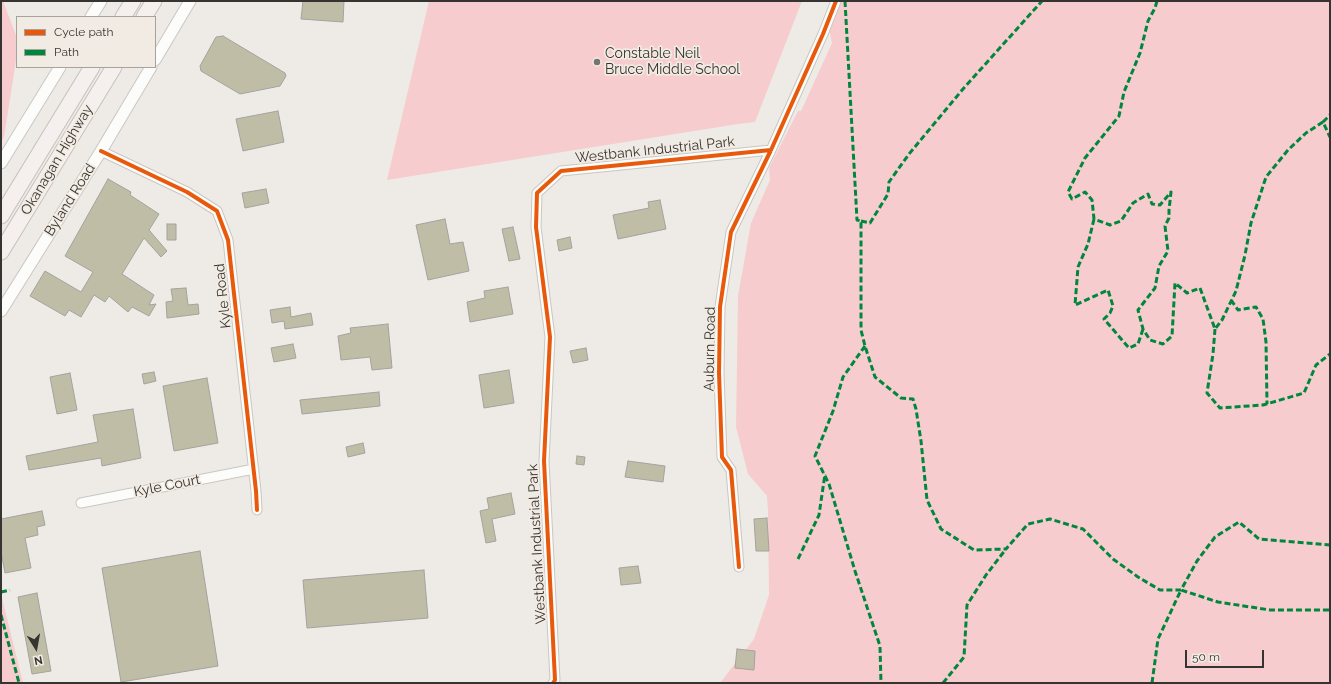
<!DOCTYPE html>
<style>
body{margin:0}
#map{position:relative;width:1331px;height:684px;overflow:hidden;background:#eeebe6;font-family:Raleway,sans-serif}
canvas{display:block}
.frame{position:absolute;inset:0;border:2px solid #363431;pointer-events:none}
.legend{position:absolute;left:16px;top:16px;width:140px;height:52px;box-sizing:border-box;background:#f2ebe3;border:1px solid #a7a29c;margin:0;padding:5px 7px;list-style:none;font-size:12px;color:#363431}
.legend li{display:flex;align-items:center;gap:8px;height:20px}
.legend b{width:20px;border:1px solid #a7a29c}
.north{position:absolute;left:16px;top:628px;width:40px;height:40px;-webkit-text-stroke:3px #f2ebe3;paint-order:stroke;rotate:169deg;font-size:11px;font-weight:700;line-height:16px;text-align:center;color:#363431}
.north::after{content:'';display:block;margin:auto;width:14px;height:18px;background:#363431;clip-path:polygon(50% 0,100% 100%,50% 72%,0 100%)}
.scale{position:absolute;left:1185px;top:650px;width:79px;height:18px;box-sizing:border-box;border:2px solid #363431;border-top:0;padding-left:5px;font-size:12px;line-height:14px;white-space:nowrap;color:#363431;-webkit-text-stroke:3px #f2ebe3;paint-order:stroke}
</style>
<div id="map">
<canvas width="1331" height="684"></canvas>
<div class="frame"></div>
<ul class="legend">
<li><b style="height:5px;background:#e8590c"></b>Cycle path</li>
<li><b style="height:5px;background:#00873e"></b>Path</li>
</ul>
<div class="north">N</div>
<div class="scale">50 m</div>
</div>
<script>
const c = document.querySelector('canvas').getContext('2d');
c.lineJoin = 'round';
function paint(path, color) { c.fillStyle = color; c.fill(path, 'evenodd'); }
const poly = rows => new Path2D(rows.map(r => 'M' + r).join(''));
function stroke(path, color, width, dash) { c.strokeStyle = color; c.lineWidth = width; c.lineCap = dash ? 'butt' : 'round'; c.setLineDash(dash || []); c.stroke(path); }
function label(font, color, halo, rows, align = 'center') {
  c.font = font + ' Raleway,sans-serif'; c.lineWidth = 3.5; c.setLineDash([]); c.textBaseline = 'middle'; c.strokeStyle = halo; c.fillStyle = color; for (const [text, x, y, turn = 0] of rows) {
    c.save(); c.translate(x, y); c.rotate((+turn || 0) * Math.PI / 180); c.textAlign = isNaN(turn) ? turn : align; if (halo) c.strokeText(text, 0, 0); c.fillText(text, 0, 0); c.restore();
  }
}
const green = poly([
 [1,1,3,1,17,38,17,54,4,137,1,142],
 [429,1,802,1,755,122,738,124,387,180],
 [836,1,1330,1,1330,683,720,683,754,639,769,595,768,511,767,496,748,474,736,427,738,296,751,223,770,180,769,168,798,111,801,111,832,43,828,24],
 [1,594,23,683,1,683]
]);
const building = poly([
 [303,1,344,1,343,22,301,19,303,1],
 [223,36,285,73,286,76,280,86,240,94,201,71,200,66,216,37,223,36],
 [278,111,284,142,243,151,236,119,278,111],
 [108,179,131,192,130,195,159,214,149,230,167,251,161,257,144,238,122,274,154,295,149,305,156,304,149,316,132,307,128,312,109,296,105,302,94,295,81,317,69,310,65,316,30,296,45,271,81,292,93,272,65,256,108,179],
 [266,189,269,203,245,208,242,193,266,189],
 [660,200,666,229,618,239,613,215,649,208,648,202,660,200],
 [445,219,450,244,463,242,469,271,428,280,416,225,445,219],
 [167,224,176,224,176,240,167,240,167,224],
 [513,227,520,259,509,261,502,229,513,227],
 [570,237,572,248,559,251,557,240,570,237],
 [508,287,513,314,470,322,467,302,485,298,484,291,508,287],
 [186,288,188,305,198,304,199,314,167,318,166,302,173,301,171,289,186,288],
 [290,307,291,317,311,313,313,325,285,329,284,321,272,323,270,310,290,307],
 [388,324,392,368,372,370,370,357,341,360,338,336,351,333,350,328,388,324],
 [293,344,296,358,274,362,271,348,293,344],
 [586,348,588,360,573,363,570,351,586,348],
 [509,370,514,403,484,408,479,375,509,370],
 [154,372,156,381,144,384,142,374,154,372],
 [70,373,77,410,57,414,50,377,70,373],
 [207,378,218,443,174,451,163,386,207,378],
 [379,392,380,406,302,414,300,400,379,392],
 [133,409,141,458,102,466,101,458,29,470,26,456,98,442,93,415,133,409],
 [363,443,365,453,348,457,346,447,363,443],
 [577,456,585,457,584,465,576,464,577,456],
 [628,461,665,466,663,482,625,477,628,461],
 [511,493,515,514,492,519,496,541,486,543,480,511,489,509,487,498,511,493],
 [42,511,45,525,37,527,38,535,25,538,31,568,5,573,1,552,1,519,42,511],
 [767,518,769,551,756,551,754,519,767,518],
 [200,551,218,666,121,682,102,568,200,551],
 [638,566,641,583,621,585,619,568,638,566],
 [424,570,428,618,307,628,303,580,424,570],
 [37,593,51,671,32,674,18,597,37,593],
 [737,649,755,651,754,670,735,668,737,649]
]);
const minor = poly([
 [101,151,187,192,217,211,228,240,256,491,257,510],
 [81,503,254,469],
 [739,567,731,470,722,457,719,373,720,307,731,232,771,150,823,34,836,1],
 [553,683,555,680,544,461,550,337,536,227,537,193,561,171,771,150]
]);
const tertiary = poly([
 [91,17,101,1],
 [155,60,190,1],
 [1,163,60,67],
 [1,311,101,151,151,67]
]);
const trunk = poly([
 [123,17,133,1],
 [144,17,154,1],
 [1,216,92,67],
 [1,252,114,67]
]);
const quiet = poly([
 [845,1,857,220,861,221,861,330,865,346,875,377,901,398,913,399,916,409,921,441,927,500,941,529,974,550,1006,549,1028,524,1050,519,1083,529,1113,559,1138,577,1160,590,1181,590,1197,561,1215,537,1239,522,1259,539,1330,545],
 [1157,1,1155,8,1148,21,1140,53,1124,92,1119,116,1085,158,1068,192,1072,199,1085,192,1092,200,1094,219,1110,225,1121,221,1133,203,1148,194,1152,204,1160,205,1171,192,1169,210,1169,218,1165,226,1168,251,1159,266,1155,288,1138,310,1143,329,1150,340,1163,344,1172,336,1175,283,1187,293,1200,288,1215,329,1222,320,1236,291,1245,255,1251,223,1266,177,1288,150,1306,133,1323,122,1330,137],
 [1323,122,1330,115],
 [1094,219,1088,244,1078,267,1075,305,1108,290,1113,306,1110,313,1104,319,1129,348,1138,344,1143,329],
 [861,221,870,223,888,194,889,182,909,154,963,89,1042,1],
 [1231,300,1238,310,1256,307,1263,319,1266,342,1267,404],
 [1215,329,1213,354,1207,393,1220,408,1263,405,1304,393,1316,365,1330,354],
 [865,346,843,377,833,411,815,456,829,484,855,571,880,646,881,683],
 [798,559,819,515,825,474],
 [1,592,10,590],
 [1,615,19,683],
 [943,683,964,657,967,605,986,575,1006,549],
 [1152,683,1158,639,1181,590,1218,602,1270,610,1330,610]
]);
const cycleway = poly([
 [101,151,187,192,217,211,228,240,256,491,257,510],
 [739,567,731,470,722,457,719,373,720,307,731,232,771,150,823,34,836,1],
 [553,683,555,680,544,461,550,337,536,227,537,193,561,171,771,150]
]);
const markers = [
 [597,62,4,"#767470"]
];
const poiNames = [
 ["Constable Neil",605,54],
 ["Bruce Middle School",605,70]
];
const streetNames = [
 ["Westbank Industrial Park",655,150,-6],
 ["Okanagan Highway",57,160,-59],
 ["Byland Road",70,200,-58],
 ["Kyle Road",223,296,-96],
 ["Auburn Road",710,349,-89],
 ["Kyle Court",167,486,-11],
 ["Westbank Industrial Park",537,544,-93]
];
paint(green, '#f6ccce');
paint(building, '#c0bda7');
stroke(building, '#a3a29e', 1);
stroke(minor, '#c9c7c3', 11);
stroke(tertiary, '#c9c7c3', 13);
stroke(trunk, '#c7c0bb', 17);
stroke(minor, '#fcfcfb', 9);
stroke(tertiary, '#fcfcfb', 11);
stroke(trunk, '#f5f0ee', 15);
stroke(quiet, '#00873e', 3, [6, 3]);
stroke(cycleway, '#e8590c', 4);
for (const [x, y, r, color] of markers) { const dot = new Path2D(); dot.arc(x, y, r, 0, 2 * Math.PI); c.fillStyle = color; c.fill(dot); stroke(dot, '#f2ebe3', 1.5); }
label('14px', '#363431', '#f2ebe3', poiNames, 'left');
label('14px', '#363431', '#f2ebe3', streetNames);
</script>
